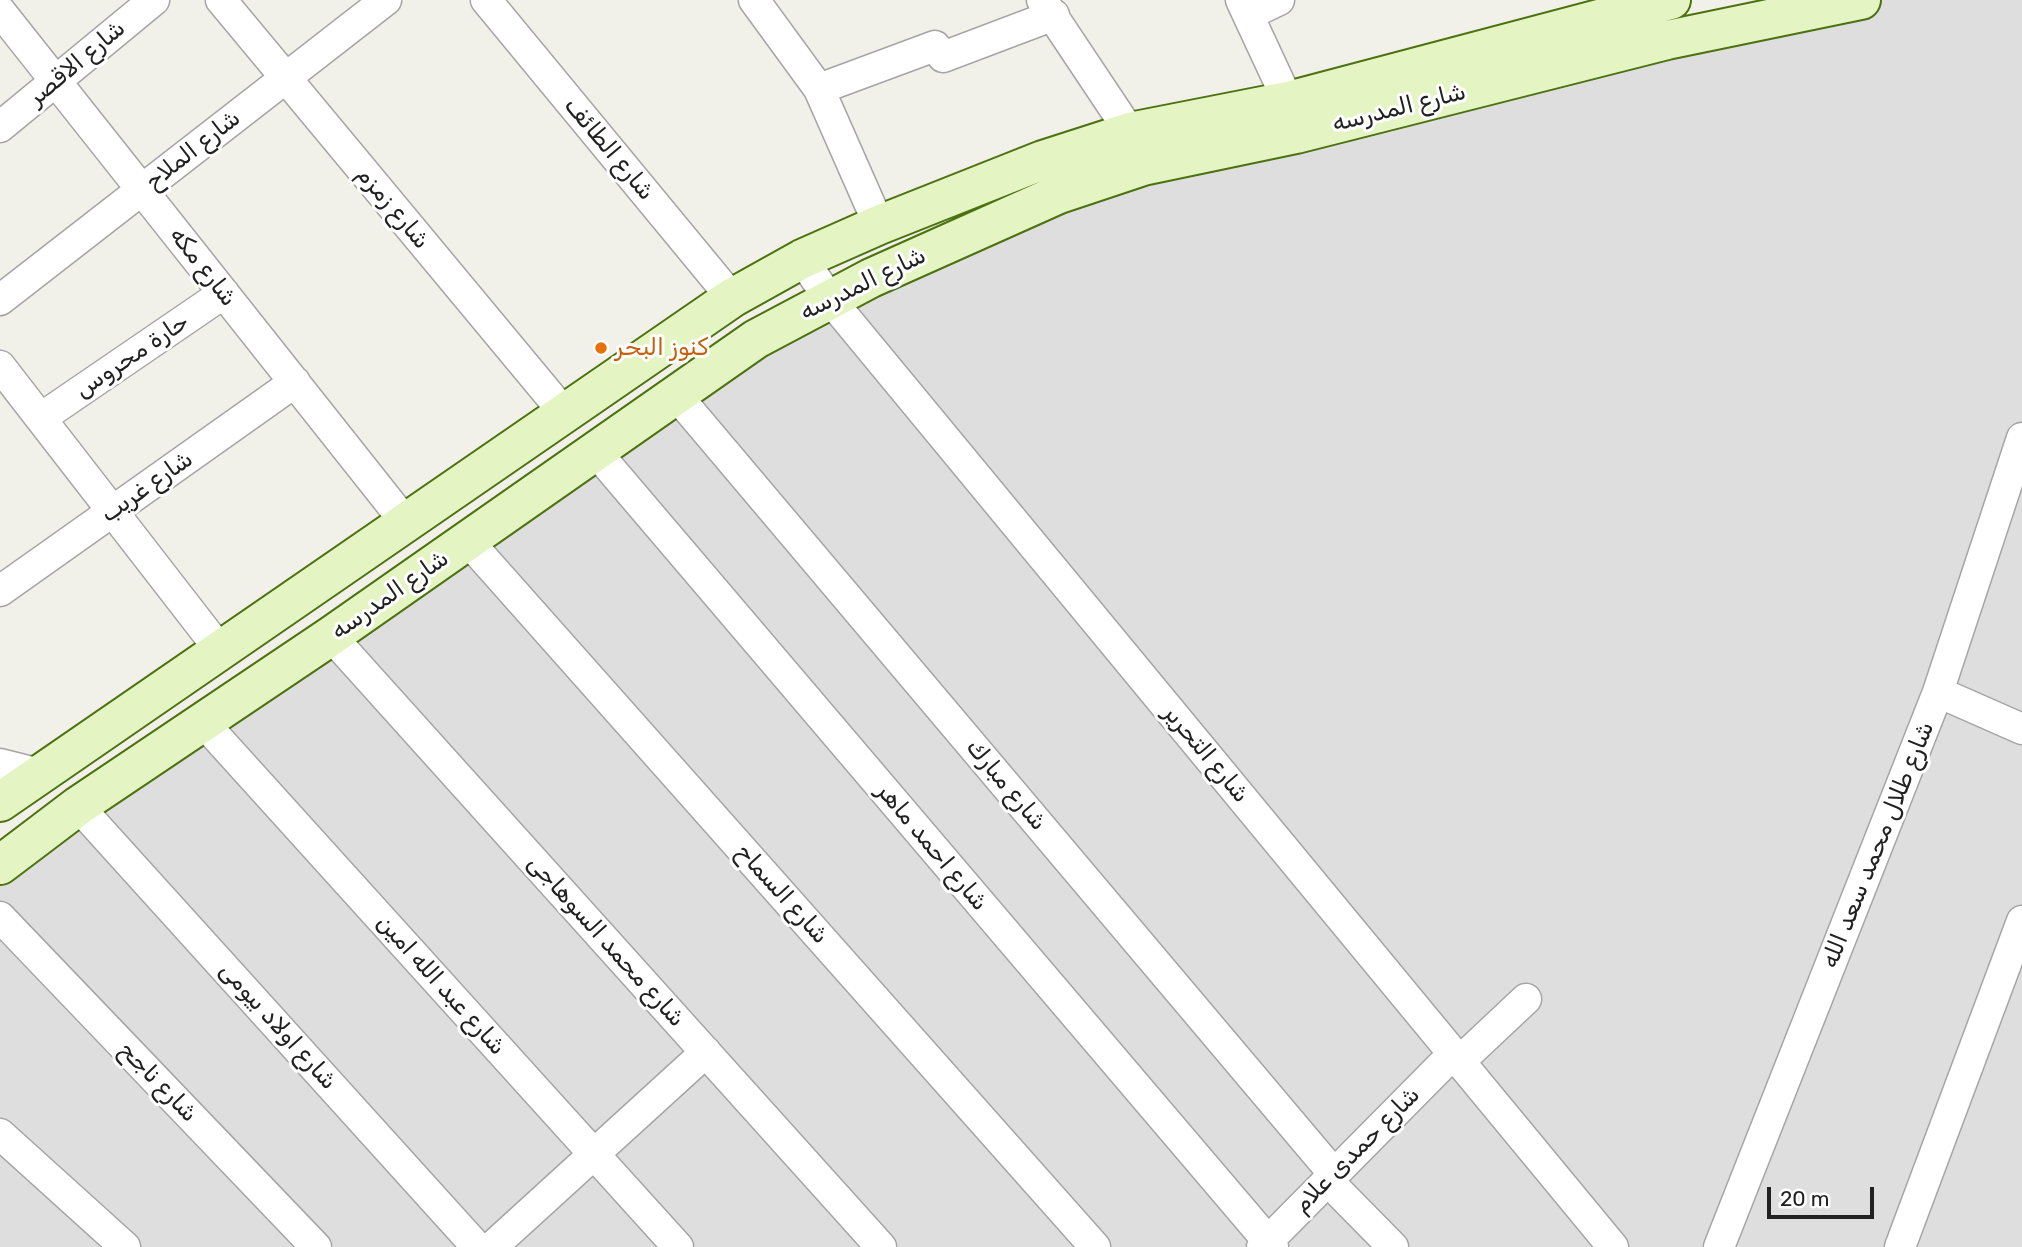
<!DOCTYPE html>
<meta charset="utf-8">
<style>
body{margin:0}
#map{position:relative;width:2022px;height:1247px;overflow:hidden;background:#f1f0e9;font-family:Rubik,sans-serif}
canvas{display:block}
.scale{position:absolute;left:1767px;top:1187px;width:107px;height:32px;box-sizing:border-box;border:4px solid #212121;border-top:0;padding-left:9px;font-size:21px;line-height:24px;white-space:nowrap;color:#212121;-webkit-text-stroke:5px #fff;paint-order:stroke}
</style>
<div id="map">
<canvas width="2022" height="1247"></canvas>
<div class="scale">20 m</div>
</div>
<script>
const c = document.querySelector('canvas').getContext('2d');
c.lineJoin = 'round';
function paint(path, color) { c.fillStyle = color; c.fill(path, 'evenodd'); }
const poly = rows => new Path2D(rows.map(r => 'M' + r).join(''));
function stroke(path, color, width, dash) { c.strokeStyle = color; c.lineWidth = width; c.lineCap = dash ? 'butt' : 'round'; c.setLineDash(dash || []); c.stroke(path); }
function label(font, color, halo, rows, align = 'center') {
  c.font = font + ' Rubik,"Noto Naskh Arabic",sans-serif'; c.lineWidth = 6; c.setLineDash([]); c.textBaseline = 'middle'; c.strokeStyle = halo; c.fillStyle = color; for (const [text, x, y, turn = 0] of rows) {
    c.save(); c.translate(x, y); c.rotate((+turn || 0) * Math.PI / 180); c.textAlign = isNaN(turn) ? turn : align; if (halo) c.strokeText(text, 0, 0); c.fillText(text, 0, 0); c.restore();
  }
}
const residential = poly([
 [1798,0,2022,0,2022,1247,0,1247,0,840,322,622,776,308,1107,159]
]);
const minor = poly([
 [221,0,566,415],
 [486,0,732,298],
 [754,0,819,89,879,225],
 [1042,0,1130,132,1137,149],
 [1241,0,1288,101],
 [0,11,406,523],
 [1248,15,1279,0],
 [819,89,935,46,943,57,1054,15],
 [0,127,154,0],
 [802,259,829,298,1613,1247],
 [0,300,386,0],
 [0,366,220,650],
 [677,396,1334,1174],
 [41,418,224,293],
 [597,453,1273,1247],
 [468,541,1095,1247],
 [0,591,295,382],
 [331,636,881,1247],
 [1938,692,2022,729],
 [203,722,678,1247],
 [0,764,40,774],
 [78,806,477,1247],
 [0,917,316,1247],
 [1460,1061,1526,999],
 [0,1134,125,1247],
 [1328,1181,1393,1247],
 [492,1247,706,1052],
 [1262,1247,1453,1054],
 [1719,1247,1938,692,2022,438],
 [1900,1247,2022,921]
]);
const secondary = poly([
 [0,802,732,298,802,259,879,225,1043,160,1130,132,1288,101,1671,0],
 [0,865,78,806,331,636,756,339,871,278,1059,194,1143,166,1296,134,1667,40,1861,0]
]);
const markers = [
 [601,348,7,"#e8710a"]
];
const streetNames = [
 ["شارع الاقصر",77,63,-40],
 ["شارع المدرسه",1399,108,-14],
 ["شارع الطائف",609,149,50],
 ["شارع الملاح",193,150,-38],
 ["شارع زمزم",393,208,50],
 ["شارع مكه",203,267,52],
 ["شارع المدرسه",863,284,-26],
 ["حارة محروس",132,356,-34],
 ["شارع غريب",147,487,-35],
 ["شارع المدرسه",390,595,-35],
 ["شارع التحرير",1206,754,50],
 ["شارع مبارك",1006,785,50],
 ["شارع طلال محمد سعد الله",1878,845,-68],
 ["شارع احمد ماهر",932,847,50],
 ["شارع السماح",782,894,48],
 ["شارع محمد السوهاجى",606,941,48],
 ["شارع عبد الله امين",441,985,48],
 ["شارع اولاد بيومى",278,1026,48],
 ["شارع ناجح",158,1082,46],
 ["شارع حمدى علام",1357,1150,-45]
];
const foodNames = [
 ["كنوز البحر",615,348]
];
paint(residential, '#dfdede');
stroke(minor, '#a5a5a5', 33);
stroke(secondary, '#4c710f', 42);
stroke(minor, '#fff', 30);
stroke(secondary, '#e4f5c3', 38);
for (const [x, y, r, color] of markers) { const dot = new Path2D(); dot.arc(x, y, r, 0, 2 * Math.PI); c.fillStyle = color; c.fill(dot); stroke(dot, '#fff', 2.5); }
label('24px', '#212121', '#fff', streetNames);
label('24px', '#c56008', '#fff', foodNames, 'left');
</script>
